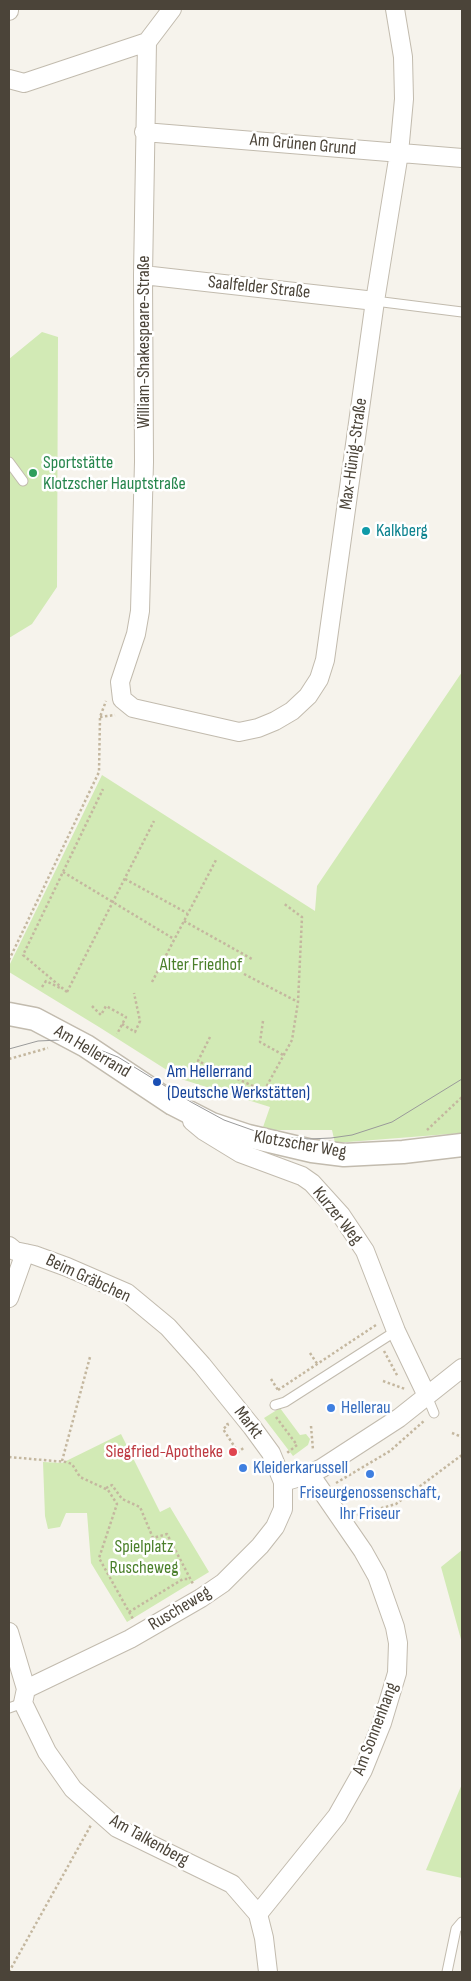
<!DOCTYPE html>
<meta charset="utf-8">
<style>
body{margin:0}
#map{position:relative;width:471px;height:1981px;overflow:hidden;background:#f6f3ec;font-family:"Sofia Sans Condensed",sans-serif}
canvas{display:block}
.frame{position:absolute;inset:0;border:10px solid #4b4439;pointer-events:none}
</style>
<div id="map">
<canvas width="471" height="1981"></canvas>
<div class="frame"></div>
</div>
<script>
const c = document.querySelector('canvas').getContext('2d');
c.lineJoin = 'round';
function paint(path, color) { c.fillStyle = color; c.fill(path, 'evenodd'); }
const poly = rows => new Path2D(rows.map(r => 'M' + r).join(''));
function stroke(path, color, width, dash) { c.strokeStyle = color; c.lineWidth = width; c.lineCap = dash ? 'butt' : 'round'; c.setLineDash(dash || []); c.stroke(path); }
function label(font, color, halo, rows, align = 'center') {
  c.font = font + ' "Sofia Sans Condensed",sans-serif'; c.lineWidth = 5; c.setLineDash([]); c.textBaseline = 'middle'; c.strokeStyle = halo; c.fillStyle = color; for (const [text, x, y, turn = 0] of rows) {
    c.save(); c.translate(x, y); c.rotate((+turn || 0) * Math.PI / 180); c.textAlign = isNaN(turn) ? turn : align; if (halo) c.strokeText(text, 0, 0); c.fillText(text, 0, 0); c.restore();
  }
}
const green = poly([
 [42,332,58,337,57,587,32,624,9,638,9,359],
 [462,672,462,1133,335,1143,332,1130,262,1130,270,1107,181,1079,99,1027,9,972,9,966,102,775,315,911,317,886],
 [280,1408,300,1435,306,1434,310,1439,308,1445,293,1456,264,1418],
 [121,1434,160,1512,170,1507,209,1572,127,1622,91,1563,87,1513,66,1513,60,1527,48,1529,45,1516,43,1462,62,1463],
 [462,1550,462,1643,441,1567],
 [462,1784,462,1878,426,1870]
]);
const path = poly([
 [100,717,115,715],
 [63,872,174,939],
 [125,879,187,913],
 [184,921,252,959],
 [9,960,99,772,100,717,106,701],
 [244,974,298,1002],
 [152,982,216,860],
 [42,987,46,981,62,989],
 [67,992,23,955,103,789],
 [67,992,154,821],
 [92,1006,101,1015,106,1006,126,1017,117,1034],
 [263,1021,260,1042,285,1056],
 [122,1024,135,1032,140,1021,134,993],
 [210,1037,198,1061,264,1091,292,1040,298,1002,302,917,283,903],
 [9,1059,48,1048],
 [427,1130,462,1097],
 [384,1351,398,1377],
 [310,1353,318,1365],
 [271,1379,278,1390],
 [383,1381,405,1389],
 [278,1390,376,1325],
 [276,1417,297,1445,287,1453],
 [227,1423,228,1425,223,1429,238,1452,245,1447],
 [311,1426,313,1450],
 [452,1433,462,1437],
 [9,1457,66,1462,72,1464,80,1477,108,1490,117,1504,99,1558,133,1619],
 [62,1461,90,1357],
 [336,1483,390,1451,425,1420],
 [106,1488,112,1485,122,1499,140,1507,153,1538,167,1534,193,1584],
 [357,1515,396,1504,462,1455],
 [129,1612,183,1579,190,1579],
 [9,1972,91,1825]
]);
const service = poly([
 [375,301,462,312],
 [9,462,23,481],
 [427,1396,434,1413],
 [275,1405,285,1402,396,1331],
 [9,1708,23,1703],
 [447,1972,456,1929,462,1922]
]);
const minor = poly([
 [9,11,9,9],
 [147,42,143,275,144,462,140,611,136,634,120,682,122,699,133,708,239,732,258,728,275,721,292,711,308,696,319,679,325,660,375,301,399,153,404,99,403,57,395,9],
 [9,79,24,83,147,42,172,9],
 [144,132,462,158],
 [143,275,375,301],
 [192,1121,204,1131,240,1153,302,1176,312,1183,341,1215,365,1251,396,1331,427,1396],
 [9,1246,15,1251,34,1255,67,1267,127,1293,168,1327,202,1365,252,1427,271,1453,283,1482,283,1509,275,1527,260,1546,223,1583,201,1598,130,1639,26,1689],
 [9,1298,25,1253],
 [283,1482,310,1474,322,1468,399,1418,462,1368],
 [9,1632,26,1689,23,1703,26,1709,47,1752,73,1789,117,1828,232,1884,258,1914,264,1938,268,1972],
 [258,1914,337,1816,363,1770,382,1723,397,1673,398,1643,395,1627,377,1576,363,1551,310,1474]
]);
const tertiary = poly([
 [9,1014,35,1019,86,1046,173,1104,212,1124,248,1136,312,1151,344,1155,403,1152,462,1145]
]);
const tram = poly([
 [9,1049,38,1041,60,1040,82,1043,118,1057,191,1102,224,1120,255,1131,286,1137,309,1139,331,1138,352,1135,392,1122,462,1079]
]);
const markers = [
 [33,473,5,"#2e9e5b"],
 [366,531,5,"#0f9aa8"],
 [157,1082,5,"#1a4fb4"],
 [331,1408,5,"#3f7fe0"],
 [233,1452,5,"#e0444e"],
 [243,1468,5,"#3f7fe0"],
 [370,1474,5,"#3f7fe0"]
];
const streetNames = [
 ["Am Grünen Grund",303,145,5],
 ["Saalfelder Straße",259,288,6],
 ["William-Shakespeare-Straße",144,342,-90],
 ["Max-Hünig-Straße",354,454,-82],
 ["Am Hellerrand",92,1052,31],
 ["Klotzscher Weg",300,1145,10],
 ["Kurzer Weg",337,1216,51],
 ["Beim Gräbchen",88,1279,25],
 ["Markt",248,1423,53],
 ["Ruscheweg",180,1609,-31],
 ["Am Sonnenhang",376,1729,-69],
 ["Am Talkenberg",149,1841,29]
];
const leisureNames = [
 ["Sportstätte",43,463],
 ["Klotzscher Hauptstraße",43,484]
];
const cultureNames = [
 ["Kalkberg",376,531]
];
const parkNames = [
 ["Alter Friedhof",201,965],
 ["Spielplatz",144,1547],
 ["Ruscheweg",144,1568]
];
const transitNames = [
 ["Am Hellerrand",167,1072],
 ["(Deutsche Werkstätten)",167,1093]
];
const shopNames = [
 ["Hellerau",341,1408],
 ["Kleiderkarussell",253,1468],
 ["Friseurgenossenschaft,",370,1493,"center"],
 ["Ihr Friseur",370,1514,"center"]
];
const healthNames = [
 ["Siegfried-Apotheke",223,1452]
];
paint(green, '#d2eab5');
stroke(service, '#c2bbae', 11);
stroke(minor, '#c2bbae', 20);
stroke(tertiary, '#c2bbae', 25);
stroke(path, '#c4b79f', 2.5, [2.5, 2.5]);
stroke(service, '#fff', 9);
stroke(minor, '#fff', 18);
stroke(tertiary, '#fff', 22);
stroke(tram, '#9a9a9a', 1);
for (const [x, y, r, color] of markers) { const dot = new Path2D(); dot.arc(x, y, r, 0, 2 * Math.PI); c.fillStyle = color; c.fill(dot); stroke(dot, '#fff', 2); }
label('18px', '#4b4439', '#fff', streetNames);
label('18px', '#27864d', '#fff', leisureNames, 'left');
label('18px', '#0d838f', '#fff', cultureNames, 'left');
label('18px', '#4a7f2a', '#fff', parkNames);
label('18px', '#164399', '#fff', transitNames, 'left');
label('18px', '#366cbe', '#fff', shopNames, 'left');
label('18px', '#be3a42', '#fff', healthNames, 'right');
</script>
